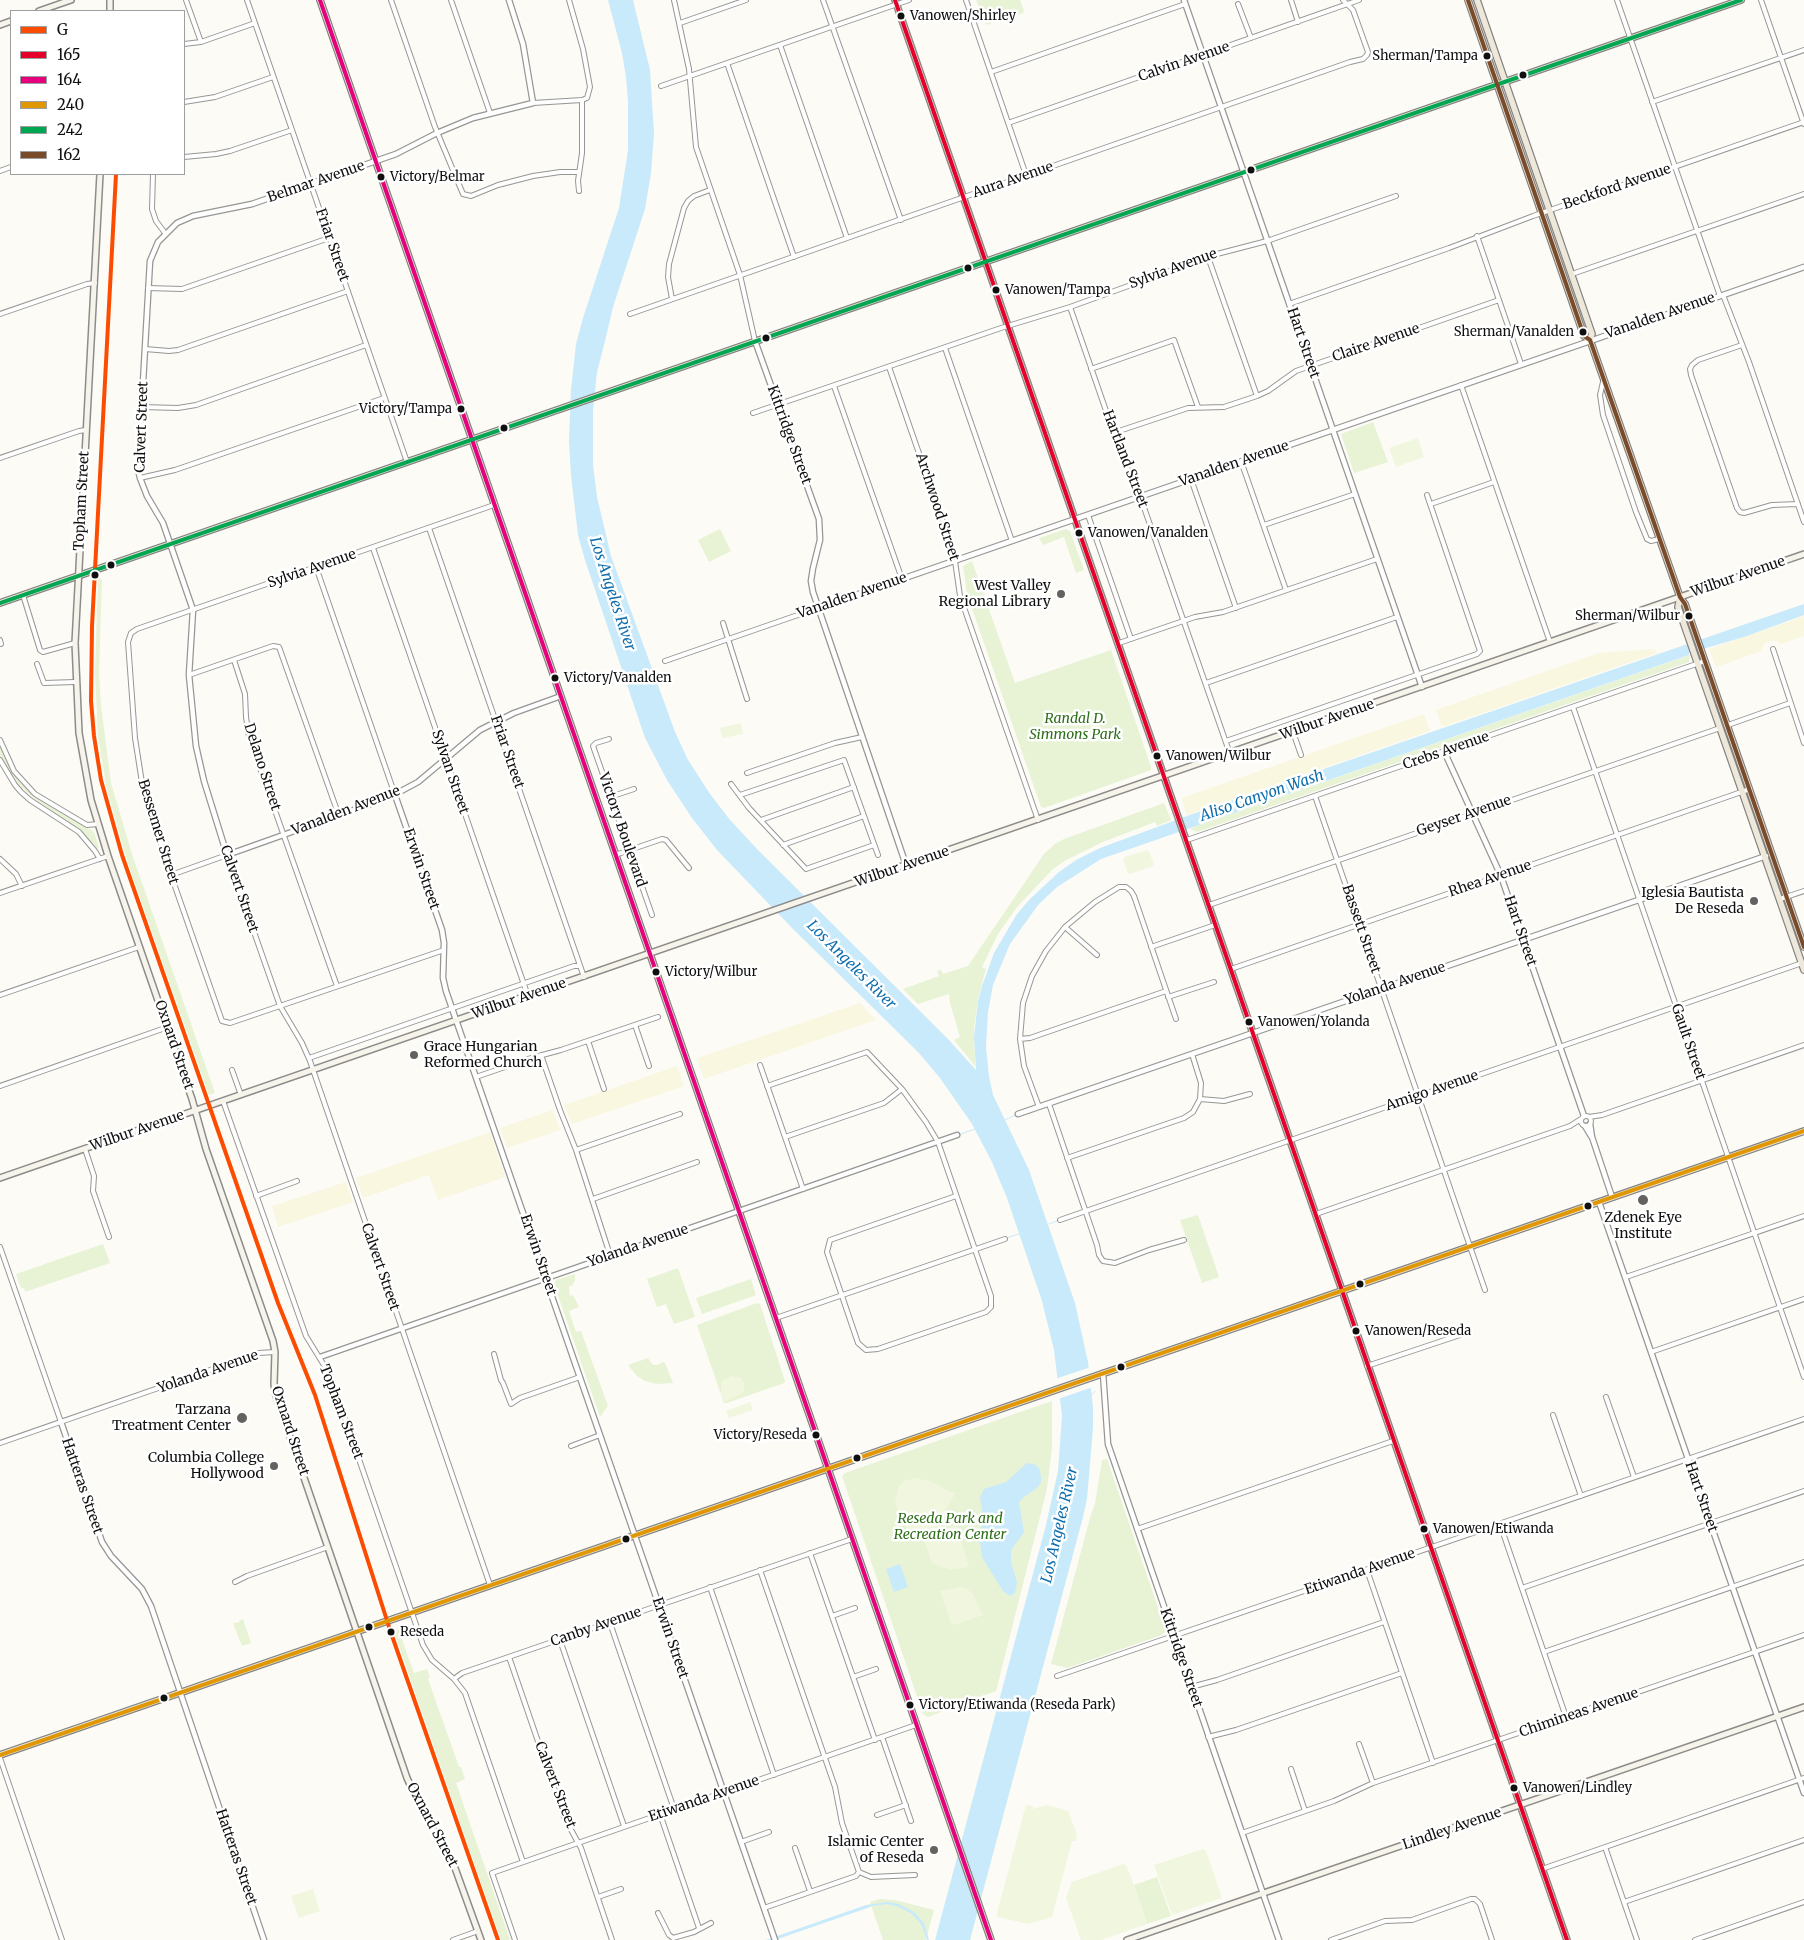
<!DOCTYPE html>
<style>
body{margin:0}
#map{position:relative;width:1804px;height:1940px;overflow:hidden;background:#fcfbf6;font-family:Merriweather,serif}
canvas{display:block}
.legend{position:absolute;left:10px;top:10px;width:175px;height:165px;box-sizing:border-box;background:#fff;border:1px solid #9f9f9f;margin:0;padding:6px 9px;list-style:none;font-size:15px;color:#101010}
.legend li{display:flex;align-items:center;gap:10px;height:25px}
.legend b{width:25px;border:1px solid #9f9f9f}
</style>
<div id="map">
<canvas width="1804" height="1940"></canvas>
<ul class="legend">
<li><b style="height:6px;background:#fc4c02"></b>G</li>
<li><b style="height:6px;background:#e4002b"></b>165</li>
<li><b style="height:6px;background:#e5007d"></b>164</li>
<li><b style="height:6px;background:#e09702"></b>240</li>
<li><b style="height:6px;background:#00a651"></b>242</li>
<li><b style="height:6px;background:#7a4b2a"></b>162</li>
</ul>
</div>
<script>
const c = document.querySelector('canvas').getContext('2d');
c.lineJoin = 'round';
function paint(path, color) { c.fillStyle = color; c.fill(path, 'evenodd'); }
const poly = rows => new Path2D(rows.map(r => 'M' + r).join(''));
function stroke(path, color, width, dash) { c.strokeStyle = color; c.lineWidth = width; c.lineCap = dash ? 'butt' : 'round'; c.setLineDash(dash || []); c.stroke(path); }
function label(font, color, halo, rows, align = 'center') {
  c.font = font + ' Merriweather,serif'; c.lineWidth = 5; c.setLineDash([]); c.textBaseline = 'middle'; c.strokeStyle = halo; c.fillStyle = color; for (const [text, x, y, turn = 0] of rows) {
    c.save(); c.translate(x, y); c.rotate((+turn || 0) * Math.PI / 180); c.textAlign = isNaN(turn) ? turn : align; if (halo) c.strokeText(text, 0, 0); c.fillText(text, 0, 0); c.restore();
  }
}
const farmland = poly([
 [1804,616,1804,636,1781,644,1776,641,1769,641,1764,644,1762,651,1716,667,1709,649],
 [1655,649,1657,653,1442,727,1436,710,1598,653],
 [1424,714,1430,731,1187,815,1181,798],
 [860,1003,876,1020,704,1079,697,1058],
 [677,1066,684,1086,572,1124,564,1105],
 [553,1110,560,1130,507,1148,500,1128],
 [490,1132,505,1177,438,1200,429,1175,363,1198,356,1178],
 [346,1182,353,1202,278,1227,272,1206]
]);
const green = poly([
 [976,0,1020,0,1024,11,1023,13,986,25],
 [1373,422,1388,462,1354,473,1341,434],
 [720,529,731,551,709,562,698,540],
 [1066,529,1070,531,1084,570,1076,573,1064,537,1043,545,1039,538],
 [972,561,1015,683,1111,650,1151,767,1151,770,1044,808,1041,807,967,594,963,566],
 [102,578,99,673,101,706,111,783,132,854,215,1093,209,1095,126,857,106,785,98,735,95,673,98,580],
 [1690,655,1689,662,1197,832,1191,829,1191,828],
 [0,744,8,763,19,780,34,795,94,832,99,848,97,848,80,830,35,799,19,785,4,763,0,754],
 [1164,803,1171,820,1157,826,1155,822,1103,842,1066,860,1052,870,1017,907,998,934,982,967,986,969,978,998,974,1029,975,1066,954,1040,960,1037,950,1003,949,994,918,1004,903,989,939,976,937,971,941,970,943,974,968,966,1044,854,1055,844,1064,839],
 [1198,1215,1219,1277,1202,1283,1180,1220],
 [103,1244,110,1263,25,1292,24,1288,21,1288,16,1274],
 [678,1268,695,1317,674,1324,666,1304,657,1307,647,1279],
 [575,1274,575,1281,572,1286,569,1286,570,1296,573,1295,579,1307,569,1311,576,1332,581,1331,608,1406,600,1417,554,1284,556,1280],
 [751,1279,756,1295,702,1314,696,1298],
 [757,1303,760,1304,785,1381,784,1383,727,1403,724,1403,697,1325],
 [648,1358,651,1363,654,1365,658,1365,663,1362,665,1363,673,1383,656,1384,645,1381,637,1376,628,1365],
 [1052,1401,1052,1448,1047,1489,996,1691,928,1717,923,1714,842,1476,845,1473],
 [1107,1459,1166,1631,1162,1635,1067,1668,1051,1664,1091,1514,1095,1504,1102,1460],
 [243,1619,251,1643,242,1646,233,1623,240,1622,239,1621],
 [398,1628,414,1673,427,1669,430,1678,428,1679,459,1767,461,1767,465,1779,456,1783,510,1940,501,1940,395,1634],
 [1157,1877,1171,1916,1147,1924,1134,1885],
 [880,1899,895,1900,934,1910,926,1940,883,1940,870,1902]
]);
const pitch = poly([
 [1418,438,1424,457,1396,467,1389,448],
 [741,723,743,734,722,738,720,728],
 [1148,850,1154,863,1153,866,1130,874,1128,873,1123,860,1125,857],
 [732,1376,741,1378,744,1383,744,1392,725,1402,721,1393,721,1384,723,1380],
 [750,1402,753,1410,729,1418,726,1411],
 [915,1478,930,1481,950,1492,954,1492,955,1494,934,1530,922,1534,912,1533,902,1523,895,1503,898,1488,904,1481],
 [955,1526,957,1527,969,1567,950,1570,932,1563,924,1540,932,1534],
 [961,1587,967,1589,973,1594,983,1615,954,1625,951,1623,940,1591],
 [1026,1805,1033,1806,1032,1809,1047,1805,1068,1811,1077,1835,1076,1841,1072,1841,1052,1917,1028,1924,998,1917,997,1913],
 [1203,1849,1206,1851,1222,1898,1172,1915,1154,1865],
 [1123,1864,1126,1865,1134,1885,1147,1924,1101,1940,1081,1940,1066,1898,1072,1882],
 [313,1889,320,1911,299,1918,291,1896]
]);
const water = poly([
 [608,0,633,0,650,70,654,134,651,173,645,209,613,307,605,341,597,372,593,411,593,465,597,497,611,556,675,732,688,760,710,794,730,820,758,850,948,1039,976,1070,974,1037,978,1001,982,986,994,953,1017,914,1030,899,1059,872,1076,860,1100,848,1187,816,1804,604,1804,615,1744,637,1689,653,1689,655,1101,859,1057,887,1038,905,1010,944,993,985,988,1012,986,1047,989,1076,993,1095,1029,1170,1075,1303,1088,1362,1093,1407,1093,1428,1087,1499,1083,1517,970,1940,935,1940,1046,1525,1058,1471,1062,1416,1054,1350,1042,1301,1007,1198,992,1162,972,1124,940,1078,918,1052,792,928,717,850,692,818,667,780,645,738,585,560,578,535,571,475,569,440,571,390,576,344,583,318,619,208,628,150,628,101,626,77,622,53],
 [1027,1463,1034,1464,1039,1468,1041,1476,1041,1482,1037,1488,1024,1497,1019,1502,1024,1532,1011,1550,1011,1562,1017,1582,1015,1593,1010,1596,1003,1591,982,1557,980,1542,983,1517,980,1497,984,1489,1006,1482],
 [900,1564,908,1587,894,1592,886,1569],
 [887,1902,899,1904,914,1912,924,1923,929,1940,927,1940,921,1924,912,1914,899,1907,887,1904,873,1906,775,1940,766,1940,866,1905]
]);
const pier = poly([
 [1091,1367,1093,1387,1058,1399,1055,1379]
]);
const stream = poly([
 [1005,1120,1017,1114],
 [958,1135,975,1129],
 [1049,1224,1059,1220],
 [1006,1238,1019,1234],
 [1091,1396,1095,1391]
]);
const minor = poly([
 [186,0,201,42],
 [247,0,407,462],
 [391,0,435,127,463,194,471,196,498,185,533,176,560,172,579,172],
 [451,0,490,113],
 [569,0,583,49,590,87,587,98,582,100,582,153,578,181,579,191],
 [674,0,689,69,696,147,740,275,755,341],
 [823,0,901,220],
 [966,0,1026,175],
 [1291,0,1298,22],
 [1617,0,1720,296],
 [1761,0,1804,124],
 [1238,4,1251,38],
 [680,23,746,0],
 [184,44,201,42,255,23],
 [780,45,847,238],
 [727,63,794,257],
 [991,72,1185,4],
 [661,86,909,0],
 [184,102,215,97,273,77],
 [1652,102,1804,50],
 [533,103,582,100],
 [1008,123,1359,0],
 [184,157,216,154,230,151,292,130],
 [0,171,11,167],
 [153,174,152,209,156,221,165,233],
 [1477,236,1521,364],
 [1208,257,1257,396],
 [1572,274,1804,194],
 [148,288,182,289,329,238],
 [1723,295,1749,362,1804,522],
 [672,299,668,277,669,264,684,208,688,201,694,196,710,190],
 [1289,304,1449,248,1533,216,1804,122],
 [1070,307,1121,454,1140,496,1230,754],
 [0,314,87,284,95,283],
 [630,314,1350,62,1363,59,1367,55,1368,52,1353,10,1343,0],
 [1742,345,1698,360,1692,365,1690,369,1691,375,1737,508,1740,512,1744,513,1772,505,1798,504],
 [945,348,1012,541],
 [145,349,169,351,178,350,348,291],
 [889,367,954,554,960,596,1038,820],
 [1091,369,1174,340,1198,407],
 [1603,382,1600,395,1603,415,1636,512,1647,539,1651,541,1659,539],
 [1461,385,1550,642],
 [834,386,902,579],
 [141,407,178,408,196,405,366,345],
 [753,413,1001,328,1070,307,1217,254,1267,241,1396,196],
 [1113,433,1188,408,1224,407,1257,396,1268,391,1296,371,1499,300],
 [0,458,79,431,86,430],
 [1241,461,1286,590],
 [140,478,175,470,384,398],
 [1191,479,1236,608],
 [1431,504,1494,482],
 [1088,515,1131,639],
 [1264,525,1355,494],
 [429,528,584,977],
 [373,548,528,996],
 [316,567,395,795],
 [23,595,40,650,43,652,75,643],
 [723,623,747,699],
 [0,640,1,644],
 [1119,643,1195,617,1223,612,1377,559],
 [1773,649,1804,743],
 [234,660,245,694,246,717,249,737,337,986],
 [665,661,818,608],
 [37,664,44,683,75,682],
 [189,675,273,646,279,647,339,816],
 [1206,683,1397,617],
 [1573,707,1804,1377],
 [1728,725,1790,703],
 [1293,732,1301,755],
 [609,739,596,743,593,746,652,915],
 [0,740,14,771,35,794,87,825,98,824],
 [1226,741,1477,654,1480,651,1427,495],
 [0,760,15,785,21,792,30,800,79,832,95,851,100,859],
 [747,773,835,743,862,737],
 [731,784,749,808,806,869,874,845],
 [740,795,844,760,878,855],
 [1315,796,1485,1290],
 [610,797,634,789],
 [761,820,854,787],
 [1187,840,1705,661],
 [783,845,864,816],
 [615,855,662,839,666,840,689,868],
 [0,859,16,874,22,886],
 [171,875,227,855,280,1006,302,1043,310,1061,490,1585],
 [0,893,108,856],
 [1780,899,1804,891],
 [1209,905,1720,728],
 [1065,927,1097,955],
 [1151,947,1215,925],
 [444,950,230,1023,222,1021,171,875,143,789,135,738,128,642,131,633,137,629,494,505],
 [1231,969,1750,789],
 [0,995,139,947],
 [1168,997,1214,982],
 [635,1025,649,1066],
 [1020,1039,1030,1038,1166,991],
 [588,1041,604,1089],
 [1192,1054,1201,1083,1200,1099],
 [541,1055,560,1110,576,1150,610,1255],
 [309,1058,574,966,580,966],
 [760,1065,803,1189],
 [232,1070,241,1095],
 [476,1077,531,1058,561,1050,658,1017],
 [0,1086,168,1027],
 [767,1086,867,1052,902,1089,926,1122,938,1142,991,1296,991,1307,986,1312,878,1349,866,1350,858,1343,827,1252,830,1240,956,1196],
 [223,1101,306,1336,330,1375,423,1645,432,1660,454,1679,465,1693,523,1862],
 [1049,1104,1097,1245,1099,1255,1103,1261,1115,1263,1149,1250,1184,1240],
 [1039,1107,1024,1066,1020,1039,1023,1003,1032,976,1046,951,1065,927,1095,902,1119,887,1126,887,1131,891,1134,896,1176,1019],
 '1581 1121a5 5 0 1 1 10 0a5 5 0 1 1-10 0Z',
 [1589,1117,1602,1115,1804,1045],
 [785,1137,884,1103,902,1089],
 [85,1149,94,1176,93,1191,109,1237],
 [576,1150,680,1114],
 [1067,1158,1184,1118,1193,1112,1200,1099,1224,1101,1250,1094],
 [256,1196,297,1181],
 [593,1199,697,1162],
 [1316,1214,1570,1126,1581,1119],
 [1060,1220,1802,963],
 [0,1247,61,1422],
 [1626,1277,1804,1216],
 [776,1318,1005,1239],
 [1651,1352,1804,1299],
 [494,1354,501,1380,503,1383,511,1404,520,1398,580,1377],
 [1367,1366,1460,1335],
 [1606,1397,1634,1477],
 [1553,1415,1581,1496],
 [0,1443,259,1353,275,1352],
 [571,1446,600,1435],
 [1500,1524,1566,1717],
 [1137,1529,1393,1441],
 [810,1553,875,1740],
 [760,1570,835,1787,842,1823,859,1872],
 [1367,1570,1433,1763],
 [235,1582,247,1576,328,1547],
 [710,1587,774,1775],
 [1522,1588,1804,1491],
 [832,1616,855,1608],
 [610,1623,674,1809],
 [560,1640,624,1826],
 [1544,1652,1804,1562],
 [509,1657,564,1817,581,1848,612,1940],
 [1057,1676,1804,1419],
 [853,1677,876,1669],
 [454,1679,462,1673,852,1539],
 [1191,1687,1217,1680,1384,1622],
 [882,1737,911,1821],
 [1208,1737,1236,1730,1402,1673],
 [1359,1744,1373,1783],
 [0,1758,62,1940],
 [1291,1769,1305,1811],
 [660,1814,699,1928],
 [877,1815,906,1805],
 [1242,1833,1334,1801,1373,1783,1804,1635],
 [741,1842,769,1832],
 [1605,1847,1637,1940],
 [795,1848,810,1891],
 [1542,1869,1804,1778],
 [859,1872,871,1877,915,1875],
 [598,1897,621,1889],
 [1624,1902,1804,1840],
 [764,1908,856,1876,859,1872],
 [658,1913,669,1935,673,1938,694,1932,711,1923],
 [453,1940,478,1931],
 [515,1940,492,1873,916,1725],
 [1331,1940,1385,1921,1412,1920,1471,1899,1475,1899,1480,1904,1492,1940],
 [1695,1940,1804,1902]
]);
const tertiary = poly([
 [509,0,523,44,533,103,473,118,437,133,396,154,252,204,193,216,177,223,158,242,150,261,138,469,140,478,147,496,163,523,193,610,189,675,196,746,204,781,227,855,390,797,418,782,480,730,514,713,561,696],
 [1184,0,1422,687],
 [755,341,819,519,820,540,813,568,811,581,813,592,906,865],
 [818,608,1804,267],
 [1444,751,1501,876,1584,1116],
 [395,795,442,930,444,943,443,978,446,991,775,1940],
 [1018,1114,1766,856],
 [1590,1124,1592,1137,1612,1197],
 [1585,1126,1591,1136],
 [1599,1202,1804,1793],
 [320,1357,957,1135],
 [1103,1373,1108,1444,1279,1940],
 [61,1422,102,1542,111,1556,142,1589,151,1606,264,1940]
]);
const secondary = poly([
 [895,0,1567,1940],
 [39,11,71,0],
 [110,11,110,0],
 [0,25,11,21],
 [100,174,75,643,79,733,91,800,108,856,192,1099,206,1149,273,1341,275,1352,274,1384,276,1396,407,1778,418,1802,455,1868,481,1940],
 [0,1178,1804,554],
 [1127,1940,1804,1707]
]);
const primary = poly([
 [320,0,991,1940],
 [1468,0,1584,336,1590,340,1680,597,1685,604,1804,947],
 [1477,0,1592,334,1590,340],
 [1680,597,1678,607,1804,970],
 [0,603,1741,0],
 [0,1755,1804,1131]
]);
const bus1 = poly([
 [116,174,92,626,91,701,94,736,101,780,122,855,278,1303,315,1395,390,1630,498,1940]
]);
const bus2 = poly([
 [895,0,1567,1940]
]);
const bus3 = poly([
 [320,0,991,1940]
]);
const bus4 = poly([
 [0,1755,1804,1131]
]);
const bus5 = poly([
 [0,603,1741,0]
]);
const bus6 = poly([
 [1468,0,1584,336,1590,340,1680,597,1685,604,1804,947]
]);
const markers = [
 [901,16,4.5,"#101010"],
 [1487,56,4.5,"#101010"],
 [1523,75,4.5,"#101010"],
 [1251,170,4.5,"#101010"],
 [381,177,4.5,"#101010"],
 [968,268,4.5,"#101010"],
 [996,290,4.5,"#101010"],
 [1583,332,4.5,"#101010"],
 [766,338,4.5,"#101010"],
 [461,409,4.5,"#101010"],
 [504,428,4.5,"#101010"],
 [1079,533,4.5,"#101010"],
 [111,565,4.5,"#101010"],
 [95,575,4.5,"#101010"],
 [1061,594,5,"#636260"],
 [1689,616,4.5,"#101010"],
 [555,678,4.5,"#101010"],
 [1157,756,4.5,"#101010"],
 [1754,901,5,"#636260"],
 [656,972,4.5,"#101010"],
 [1249,1022,4.5,"#101010"],
 [414,1055,5,"#636260"],
 [1643,1200,6,"#636260"],
 [1588,1206,4.5,"#101010"],
 [1360,1284,4.5,"#101010"],
 [1356,1331,4.5,"#101010"],
 [1121,1367,4.5,"#101010"],
 [242,1418,6,"#636260"],
 [816,1435,4.5,"#101010"],
 [857,1458,4.5,"#101010"],
 [274,1466,5,"#636260"],
 [1424,1529,4.5,"#101010"],
 [626,1539,4.5,"#101010"],
 [369,1627,4.5,"#101010"],
 [391,1632,4.5,"#101010"],
 [164,1698,4.5,"#101010"],
 [910,1705,4.5,"#101010"],
 [1514,1788,4.5,"#101010"],
 [934,1850,5,"#636260"]
];
const busNames = [
 ["Vanowen/Shirley",910,16],
 ["Sherman/Tampa",1478,56,"right"],
 ["Victory/Belmar",390,177],
 ["Vanowen/Tampa",1005,290],
 ["Sherman/Vanalden",1574,332,"right"],
 ["Victory/Tampa",452,409,"right"],
 ["Vanowen/Vanalden",1088,533],
 ["Sherman/Wilbur",1680,616,"right"],
 ["Victory/Vanalden",564,678],
 ["Vanowen/Wilbur",1166,756],
 ["Victory/Wilbur",665,972],
 ["Vanowen/Yolanda",1258,1022],
 ["Vanowen/Reseda",1365,1331],
 ["Victory/Reseda",807,1435,"right"],
 ["Vanowen/Etiwanda",1433,1529],
 ["Reseda",400,1632],
 ["Victory/Etiwanda (Reseda Park)",919,1705],
 ["Vanowen/Lindley",1523,1788]
];
const streetNames = [
 ["Calvin Avenue",1184,62,-19],
 ["Aura Avenue",1013,180,-19],
 ["Belmar Avenue",316,182,-19],
 ["Beckford Avenue",1617,187,-19],
 ["Friar Street",332,245,71],
 ["Sylvia Avenue",1173,269,-20],
 ["Vanalden Avenue",1660,316,-19],
 ["Hart Street",1303,343,71],
 ["Claire Avenue",1376,343,-19],
 ["Calvert Street",142,427,-88],
 ["Kittridge Street",789,435,70],
 ["Hartland Street",1125,459,69],
 ["Vanalden Avenue",1234,464,-19],
 ["Topham Street",82,501,-87],
 ["Archwood Street",937,507,72],
 ["Sylvia Avenue",312,569,-19],
 ["Wilbur Avenue",1738,577,-19],
 ["Vanalden Avenue",852,596,-19],
 ["Wilbur Avenue",1327,720,-19],
 ["Crebs Avenue",1446,751,-19],
 ["Friar Street",507,752,71],
 ["Delano Street",262,767,72],
 ["Sylvan Street",450,772,71],
 ["Vanalden Avenue",346,811,-21],
 ["Geyser Avenue",1464,816,-19],
 ["Victory Boulevard",622,830,71],
 ["Bessemer Street",158,832,73],
 ["Wilbur Avenue",902,867,-19],
 ["Erwin Street",421,869,71],
 ["Rhea Avenue",1490,879,-19],
 ["Calvert Street",239,889,71],
 ["Bassett Street",1361,929,71],
 ["Hart Street",1520,931,71],
 ["Yolanda Avenue",1395,984,-19],
 ["Wilbur Avenue",519,999,-19],
 ["Gault Street",1688,1042,71],
 ["Oxnard Street",174,1045,71],
 ["Amigo Avenue",1432,1091,-19],
 ["Wilbur Avenue",137,1131,-19],
 ["Yolanda Avenue",638,1246,-19],
 ["Erwin Street",538,1255,71],
 ["Calvert Street",380,1267,71],
 ["Yolanda Avenue",208,1372,-19],
 ["Topham Street",341,1412,69],
 ["Oxnard Street",290,1431,72],
 ["Hatteras Street",82,1486,71],
 ["Hart Street",1701,1497,71],
 ["Etiwanda Avenue",1360,1572,-19],
 ["Canby Avenue",596,1627,-19],
 ["Erwin Street",670,1638,71],
 ["Kittridge Street",1181,1658,71],
 ["Chimineas Avenue",1579,1713,-19],
 ["Calvert Street",555,1785,69],
 ["Etiwanda Avenue",704,1799,-19],
 ["Oxnard Street",432,1825,62],
 ["Lindley Avenue",1452,1829,-19],
 ["Hatteras Street",236,1857,71]
];
const poiNames = [
 ["West Valley",1051,586],
 ["Regional Library",1051,602],
 ["Iglesia Bautista",1744,893],
 ["De Reseda",1744,909],
 ["Grace Hungarian",424,1047,"left"],
 ["Reformed Church",424,1063,"left"],
 ["Zdenek Eye",1643,1218,"center"],
 ["Institute",1643,1234,"center"],
 ["Tarzana",231,1410],
 ["Treatment Center",231,1426],
 ["Columbia College",264,1458],
 ["Hollywood",264,1474],
 ["Islamic Center",924,1842],
 ["of Reseda",924,1858]
];
const parkNames = [
 ["Randal D.",1075,719],
 ["Simmons Park",1075,735],
 ["Reseda Park and",950,1519],
 ["Recreation Center",950,1535]
];
const waterNames = [
 ["Los Angeles River",612,594,72],
 ["Aliso Canyon Wash",1262,796,-19],
 ["Los Angeles River",851,965,45],
 ["Los Angeles River",1060,1525,-77]
];
paint(farmland, '#faf7e1');
paint(green, '#e7f3d4');
paint(pitch, '#f0f7de');
paint(water, '#c9eafa');
paint(pier, '#fcfbf6');
stroke(stream, '#c9eafa', 1);
stroke(minor, '#969694', 6);
stroke(tertiary, '#969694', 7);
stroke(secondary, '#8d8c8a', 8);
stroke(primary, '#848381', 8);
stroke(minor, '#fffefe', 4);
stroke(tertiary, '#fffefe', 4.5);
stroke(secondary, '#f6f4eb', 5);
stroke(primary, '#eee8da', 5.5);
stroke(bus1, '#fc4c02', 4);
stroke(bus2, '#e4002b', 4);
stroke(bus3, '#e5007d', 4);
stroke(bus4, '#e09702', 4);
stroke(bus5, '#00a651', 4);
stroke(bus6, '#7a4b2a', 4);
for (const [x, y, r, color] of markers) { const dot = new Path2D(); dot.arc(x, y, r, 0, 2 * Math.PI); c.fillStyle = color; c.fill(dot); stroke(dot, '#fff', 2); }
label('13px', '#101010', '#fff', busNames, 'left');
label('14px', '#101010', '#fff', streetNames);
label('14px', '#101010', '#fff', poiNames, 'right');
label('italic 14px', '#2e6e1a', '#fff', parkNames);
label('italic 15px', '#0e6dad', '#fff', waterNames);
</script>
